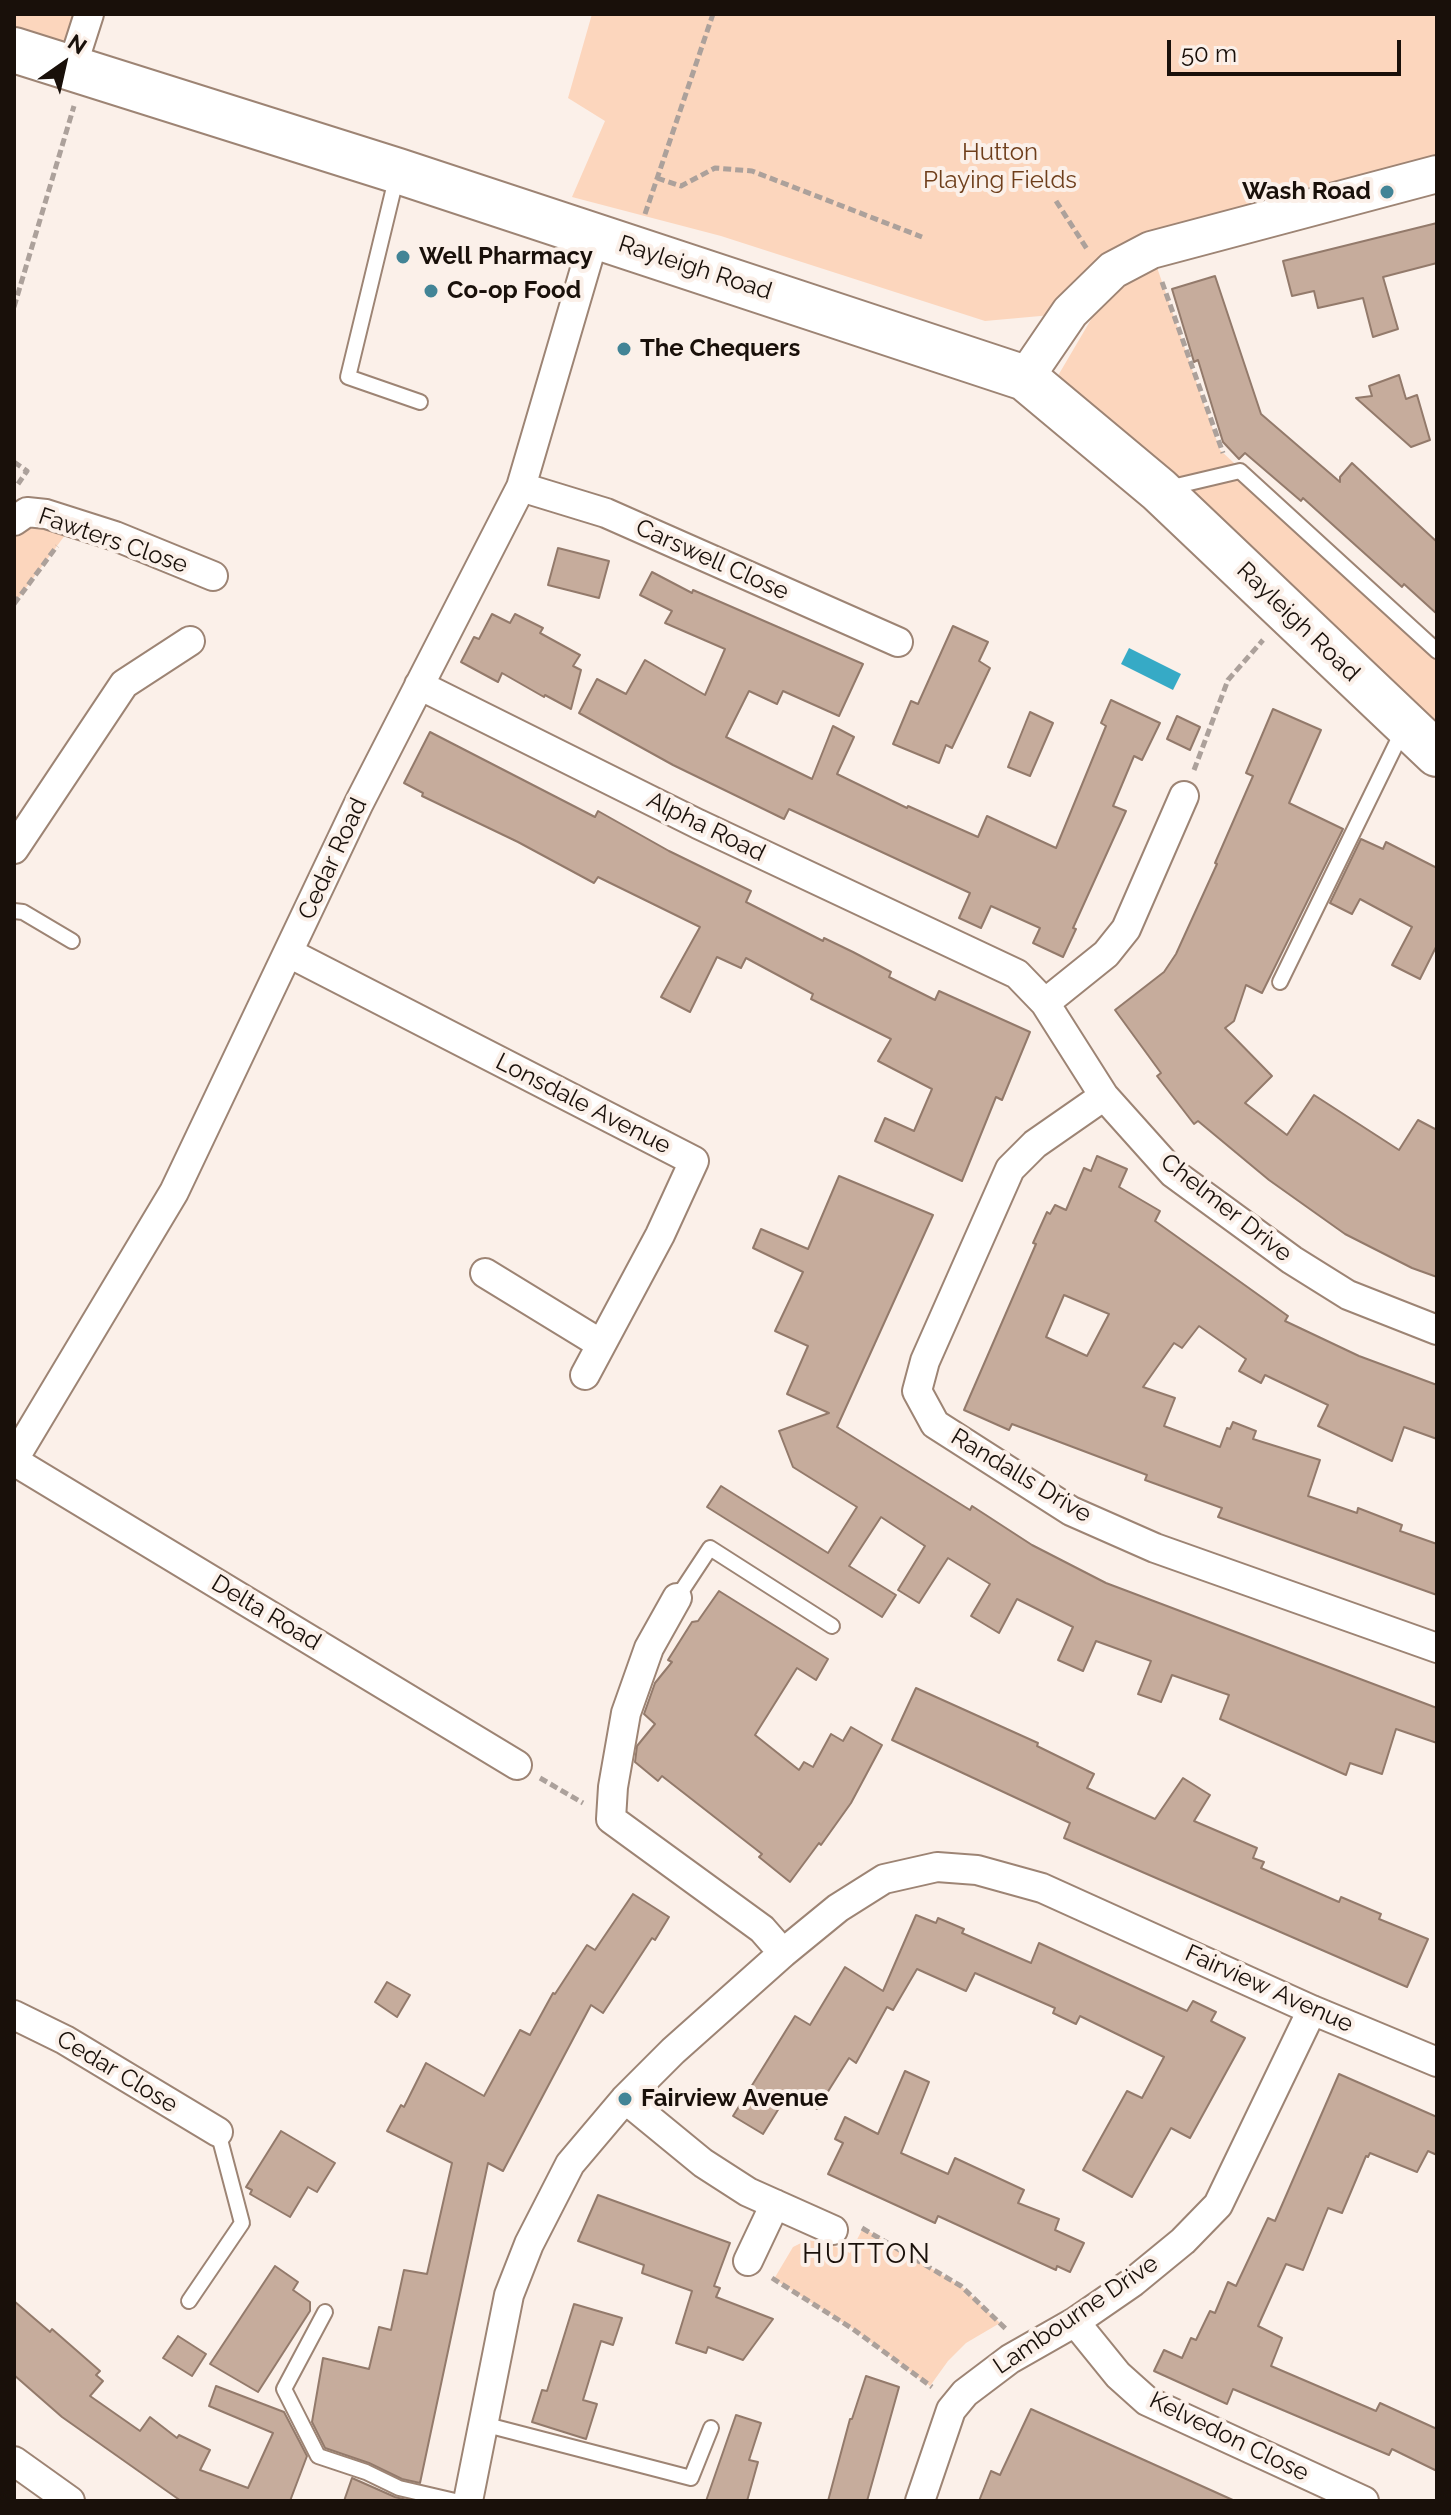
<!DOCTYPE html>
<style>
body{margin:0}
#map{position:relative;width:1451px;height:2515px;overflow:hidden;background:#fbf0e9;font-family:Raleway,sans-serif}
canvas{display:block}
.frame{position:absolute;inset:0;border:16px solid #19100a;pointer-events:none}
.north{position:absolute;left:24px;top:24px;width:80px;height:80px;-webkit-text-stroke:6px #fbf0e9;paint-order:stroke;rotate:34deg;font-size:22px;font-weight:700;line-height:32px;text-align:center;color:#19100a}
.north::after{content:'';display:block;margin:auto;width:28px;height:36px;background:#19100a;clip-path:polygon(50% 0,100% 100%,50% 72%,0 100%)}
.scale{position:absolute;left:1167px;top:40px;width:234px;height:36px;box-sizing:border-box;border:4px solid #19100a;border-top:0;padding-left:10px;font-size:24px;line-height:28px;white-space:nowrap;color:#19100a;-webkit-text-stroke:6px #fbf0e9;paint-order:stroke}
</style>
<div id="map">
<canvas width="1451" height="2515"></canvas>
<div class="frame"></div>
<div class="north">N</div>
<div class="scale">50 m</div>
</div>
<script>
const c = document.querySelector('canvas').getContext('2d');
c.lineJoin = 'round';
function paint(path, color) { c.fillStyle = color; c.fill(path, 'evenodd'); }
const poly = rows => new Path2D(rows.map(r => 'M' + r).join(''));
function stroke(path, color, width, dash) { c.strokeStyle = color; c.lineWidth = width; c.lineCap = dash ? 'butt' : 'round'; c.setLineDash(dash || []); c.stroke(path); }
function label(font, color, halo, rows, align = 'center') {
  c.font = font + ' Raleway,sans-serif'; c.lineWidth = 8; c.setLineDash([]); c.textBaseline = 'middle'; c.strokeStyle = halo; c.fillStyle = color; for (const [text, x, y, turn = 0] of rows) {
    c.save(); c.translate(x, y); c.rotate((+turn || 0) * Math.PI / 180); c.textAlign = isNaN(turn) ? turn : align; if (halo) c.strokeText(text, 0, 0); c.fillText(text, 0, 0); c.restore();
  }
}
const green = poly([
 [14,14,89,14,72,67,14,50],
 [592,14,1437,14,1437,174,1151,250,1220,450,1437,651,1437,754,1046,396,1096,311,985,321,721,236,572,197,605,121,568,98],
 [14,521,74,523,14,604],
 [863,2228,961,2286,1000,2323,966,2343,948,2361,930,2386,853,2329,774,2279,793,2247,807,2240,827,2243,850,2253]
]);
const water = poly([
 [1129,648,1181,674,1173,690,1121,664]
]);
const building = poly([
 [1437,223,1437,263,1383,277,1398,329,1373,337,1363,298,1318,308,1314,291,1292,296,1283,261,1437,223],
 [1215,276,1261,414,1340,482,1340,477,1352,463,1437,542,1437,614,1404,584,1402,587,1303,498,1301,501,1245,453,1239,459,1223,442,1198,360,1194,362,1172,289,1215,276],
 [1399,375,1406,399,1417,395,1430,440,1411,447,1356,398,1372,396,1369,386,1399,375],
 [558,548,609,561,599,598,548,585,558,548],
 [652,572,692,593,693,590,863,664,839,716,783,691,777,704,749,691,726,737,812,779,833,726,854,737,837,774,907,808,908,806,978,837,987,816,1056,848,1106,726,1101,723,1111,700,1160,723,1142,760,1134,756,1113,806,1126,811,1073,928,1076,929,1063,957,1033,943,1040,928,991,906,981,928,959,918,970,893,789,809,784,819,673,765,579,713,597,679,626,694,645,660,705,695,725,649,665,623,672,611,640,595,652,572],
 [492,614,510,623,515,614,543,628,540,633,580,655,573,666,581,670,571,709,545,695,544,697,502,673,498,682,461,662,474,637,479,639,492,614],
 [953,626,988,642,979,661,990,668,952,748,946,745,939,763,893,744,911,701,918,704,953,626],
 [1273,709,1321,730,1289,803,1343,829,1262,993,1246,985,1234,1021,1225,1028,1272,1076,1245,1103,1287,1135,1314,1095,1399,1150,1418,1120,1437,1130,1437,1277,1412,1268,1345,1234,1269,1180,1198,1121,1194,1124,1157,1076,1161,1073,1115,1010,1164,972,1176,954,1217,864,1215,863,1253,776,1246,773,1273,709],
 [1030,712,1053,723,1030,776,1008,767,1030,712],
 [1177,716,1200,727,1190,750,1167,739,1177,716],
 [430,732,595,817,598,811,669,851,751,891,746,902,823,941,824,938,853,952,891,972,889,977,935,1000,939,991,1030,1032,1002,1100,996,1097,962,1181,875,1141,885,1118,914,1131,932,1089,878,1061,891,1039,811,999,813,994,746,958,741,968,717,957,690,1012,661,997,700,927,598,877,594,883,518,842,422,796,423,793,404,783,430,732],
 [1361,839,1383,849,1386,842,1437,868,1437,945,1420,979,1392,965,1412,927,1360,899,1352,914,1330,903,1361,839],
 [1097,1156,1127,1169,1119,1187,1160,1211,1155,1221,1288,1316,1285,1321,1359,1356,1437,1385,1437,1439,1404,1427,1392,1461,1318,1426,1328,1405,1265,1375,1261,1383,1239,1371,1246,1359,1199,1326,1182,1348,1174,1343,1143,1387,1175,1398,1164,1426,1220,1447,1227,1428,1230,1429,1233,1422,1256,1431,1253,1439,1320,1460,1308,1496,1357,1513,1358,1508,1402,1525,1400,1531,1437,1544,1437,1595,1218,1517,1222,1508,1145,1480,1147,1475,1012,1424,1009,1430,964,1410,1036,1244,1033,1243,1047,1212,1050,1214,1055,1205,1066,1210,1084,1168,1091,1171,1097,1156],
 [1064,1295,1109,1314,1087,1356,1046,1337,1064,1295],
 [839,1176,933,1215,837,1427,970,1510,972,1506,1032,1545,1106,1583,1437,1708,1437,1743,1396,1729,1382,1774,1350,1763,1346,1775,1220,1719,1229,1695,1172,1675,1161,1702,1138,1694,1151,1661,1096,1641,1083,1671,1058,1660,1073,1627,1017,1599,999,1633,971,1616,990,1584,948,1558,919,1603,898,1590,925,1546,881,1517,849,1566,896,1595,882,1617,707,1507,721,1486,828,1553,857,1507,793,1467,779,1431,829,1413,787,1394,808,1346,775,1331,803,1272,753,1248,761,1229,808,1249,839,1176],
 [719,1591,828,1659,816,1680,797,1668,755,1735,799,1770,804,1762,813,1767,831,1734,843,1741,851,1727,882,1745,851,1803,821,1845,819,1843,790,1882,759,1857,762,1854,662,1776,658,1781,635,1762,637,1746,655,1724,644,1714,655,1683,672,1662,668,1660,692,1622,698,1621,719,1591],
 [916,1688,1038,1743,1037,1746,1094,1774,1087,1788,1155,1819,1183,1778,1210,1795,1194,1821,1257,1848,1253,1858,1264,1862,1261,1868,1339,1902,1341,1897,1381,1914,1379,1919,1428,1939,1407,1987,1064,1838,1070,1823,892,1740,916,1688],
 [633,1894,669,1917,655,1940,652,1938,603,2013,591,2005,503,2171,488,2163,420,2483,402,2479,369,2463,325,2448,312,2422,323,2358,369,2369,379,2327,391,2330,404,2270,427,2274,452,2163,387,2131,401,2105,404,2107,426,2063,484,2096,520,2030,530,2035,553,1993,555,1994,587,1945,595,1950,633,1894],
 [916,1915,936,1923,938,1918,964,1929,962,1933,1031,1963,1039,1943,1187,2011,1193,2001,1216,2012,1211,2021,1245,2038,1190,2138,1171,2128,1132,2197,1083,2170,1127,2091,1142,2098,1164,2057,1080,2016,1076,2024,1053,2013,1055,2008,975,1973,966,1991,917,1969,893,2010,887,2007,856,2063,849,2058,817,2109,789,2092,763,2134,733,2116,795,2016,810,2025,845,1967,883,1991,916,1915],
 [387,1982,410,1995,397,2017,375,2002,387,1982],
 [905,2071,929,2082,901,2153,948,2174,955,2158,1024,2190,1018,2203,1059,2219,1055,2230,1084,2243,1070,2272,1057,2266,1056,2270,938,2216,935,2223,828,2174,843,2143,835,2139,845,2117,878,2134,905,2071],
 [1339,2074,1437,2117,1437,2155,1428,2151,1417,2172,1370,2153,1368,2157,1366,2156,1342,2213,1328,2208,1303,2270,1286,2264,1258,2326,1282,2338,1271,2366,1376,2411,1380,2403,1437,2429,1437,2471,1392,2449,1389,2455,1233,2389,1227,2404,1154,2371,1164,2350,1182,2358,1191,2338,1196,2340,1210,2311,1215,2313,1228,2282,1236,2286,1268,2218,1275,2221,1339,2074],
 [281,2131,335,2163,317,2192,308,2187,290,2217,250,2194,252,2190,246,2187,281,2131],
 [598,2195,730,2243,714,2286,720,2288,716,2297,773,2319,743,2360,708,2347,706,2353,676,2343,692,2291,642,2273,644,2265,578,2241,598,2195],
 [275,2266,298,2282,293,2290,310,2302,310,2311,258,2392,210,2364,275,2266],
 [14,2301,50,2332,52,2329,100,2371,96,2375,103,2381,90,2396,140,2431,150,2417,177,2438,179,2435,210,2450,200,2470,248,2488,273,2433,209,2406,216,2386,284,2412,307,2456,290,2501,181,2501,62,2417,14,2375,14,2301],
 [574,2304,622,2318,613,2345,601,2341,583,2400,597,2404,586,2439,532,2422,542,2390,547,2391,574,2304],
 [178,2336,206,2354,192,2376,163,2358,178,2336],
 [866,2376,899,2387,867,2501,828,2501,850,2419,852,2419,866,2376],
 [1031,2409,1235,2501,979,2501,991,2471,1000,2475,1031,2409],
 [736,2415,761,2423,749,2460,758,2462,747,2501,706,2501,736,2415],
 [352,2478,395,2497,411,2501,344,2501,352,2478]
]);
const path = poly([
 [657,178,681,186,715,168,752,171,922,237],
 [1056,201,1087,249],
 [645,214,713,14],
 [1162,282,1223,453],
 [14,307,74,106],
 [14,462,27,471,18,484],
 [14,604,57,546],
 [1194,770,1228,680,1263,640],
 [540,1778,583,1803],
 [862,2228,961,2286,1007,2330],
 [772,2278,853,2329,932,2387]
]);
const service = poly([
 [397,175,348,377,420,402],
 [1168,488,1240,471,1437,651],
 [14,911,23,912,72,941],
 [1280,982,1404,728],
 [677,1598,710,1548,832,1626],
 [189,2301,242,2223,218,2132],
 [325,2312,284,2389,318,2456,366,2472,399,2488,455,2501],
 [483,2424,691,2478,711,2428]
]);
const minor = poly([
 [72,67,89,14],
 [521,487,606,513,898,642],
 [14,521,27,512,46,514,115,536,213,576],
 [419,685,698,824,1017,974,1045,1003,1104,1096,1173,1173,1292,1260,1348,1295,1437,1330],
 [14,849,124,684,190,641],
 [289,953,694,1161,660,1235,585,1375],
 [1045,1003,1106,954,1126,929,1184,796],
 [1104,1096,1035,1144,1010,1169,925,1361,917,1391,935,1424,1071,1511,1155,1548,1437,1648],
 [485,1273,601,1344],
 [14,1459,174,1192,359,803,521,487,595,235],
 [14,1461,517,1765],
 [677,1598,649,1648,626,1713,613,1787,611,1819,762,1929,783,1953],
 [14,2015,65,2040,218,2132],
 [625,2099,703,2163,748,2192,833,2230],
 [748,2261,775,2204],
 [1075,2322,1118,2375,1147,2401,1364,2501],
 [14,2461,70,2501],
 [468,2501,509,2295,529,2244,570,2164,625,2099,673,2051,783,1953,838,1908,884,1879,937,1867,977,1870,1042,1888,1312,2010,1437,2062],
 [920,2501,951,2410,965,2393,1010,2359,1075,2322,1133,2282,1183,2241,1218,2205,1312,2010]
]);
const tertiary = poly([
 [1025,378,1070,312,1113,270,1151,250,1437,174]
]);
const primary = poly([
 [14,50,398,171,1025,378,1159,490,1437,754]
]);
const markers = [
 [1387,192,8,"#428496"],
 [403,257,8,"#428496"],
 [431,291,8,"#428496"],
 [624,349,8,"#428496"],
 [625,2099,8,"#428496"]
];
const parkNames = [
 ["Hutton",1000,153],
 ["Playing Fields",1000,181]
];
const poiNames = [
 ["Wash Road",1371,192,"right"],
 ["Well Pharmacy",419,257],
 ["Co-op Food",447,291],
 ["The Chequers",640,349],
 ["Fairview Avenue",641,2099]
];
const streetNames = [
 ["Rayleigh Road",695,268,18],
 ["Fawters Close",113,541,19],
 ["Carswell Close",712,560,24],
 ["Rayleigh Road",1298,622,44],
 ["Alpha Road",706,827,26],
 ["Cedar Road",333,859,-65],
 ["Lonsdale Avenue",583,1104,27],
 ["Chelmer Drive",1226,1208,38],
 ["Randalls Drive",1021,1476,31],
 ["Delta Road",266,1613,31],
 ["Fairview Avenue",1269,1989,24],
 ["Cedar Close",117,2072,31],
 ["Lambourne Drive",1076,2315,-34],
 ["Kelvedon Close",1229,2437,26]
];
const quarterNames = [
 ["HUTTON",867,2255]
];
paint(green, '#fcd6bd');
paint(water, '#36aac6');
paint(building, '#c6ac9c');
stroke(building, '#937a6b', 2);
stroke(service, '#9d8474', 18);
stroke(minor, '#9d8474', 32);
stroke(tertiary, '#9d8474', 40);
stroke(primary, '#9d8474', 48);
stroke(path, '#aca19b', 5, [8, 4]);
stroke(service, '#fff', 14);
stroke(minor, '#fff', 28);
stroke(tertiary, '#fff', 36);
stroke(primary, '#fff', 44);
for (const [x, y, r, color] of markers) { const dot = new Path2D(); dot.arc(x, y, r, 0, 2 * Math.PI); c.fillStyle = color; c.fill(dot); stroke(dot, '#fbf0e9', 3); }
label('24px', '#6e3e1b', '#fbf0e9', parkNames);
label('bold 24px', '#19100a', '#fbf0e9', poiNames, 'left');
label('24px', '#19100a', '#fbf0e9', streetNames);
c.letterSpacing = '2px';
label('28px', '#19100a', '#fbf0e9', quarterNames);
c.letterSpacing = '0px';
</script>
